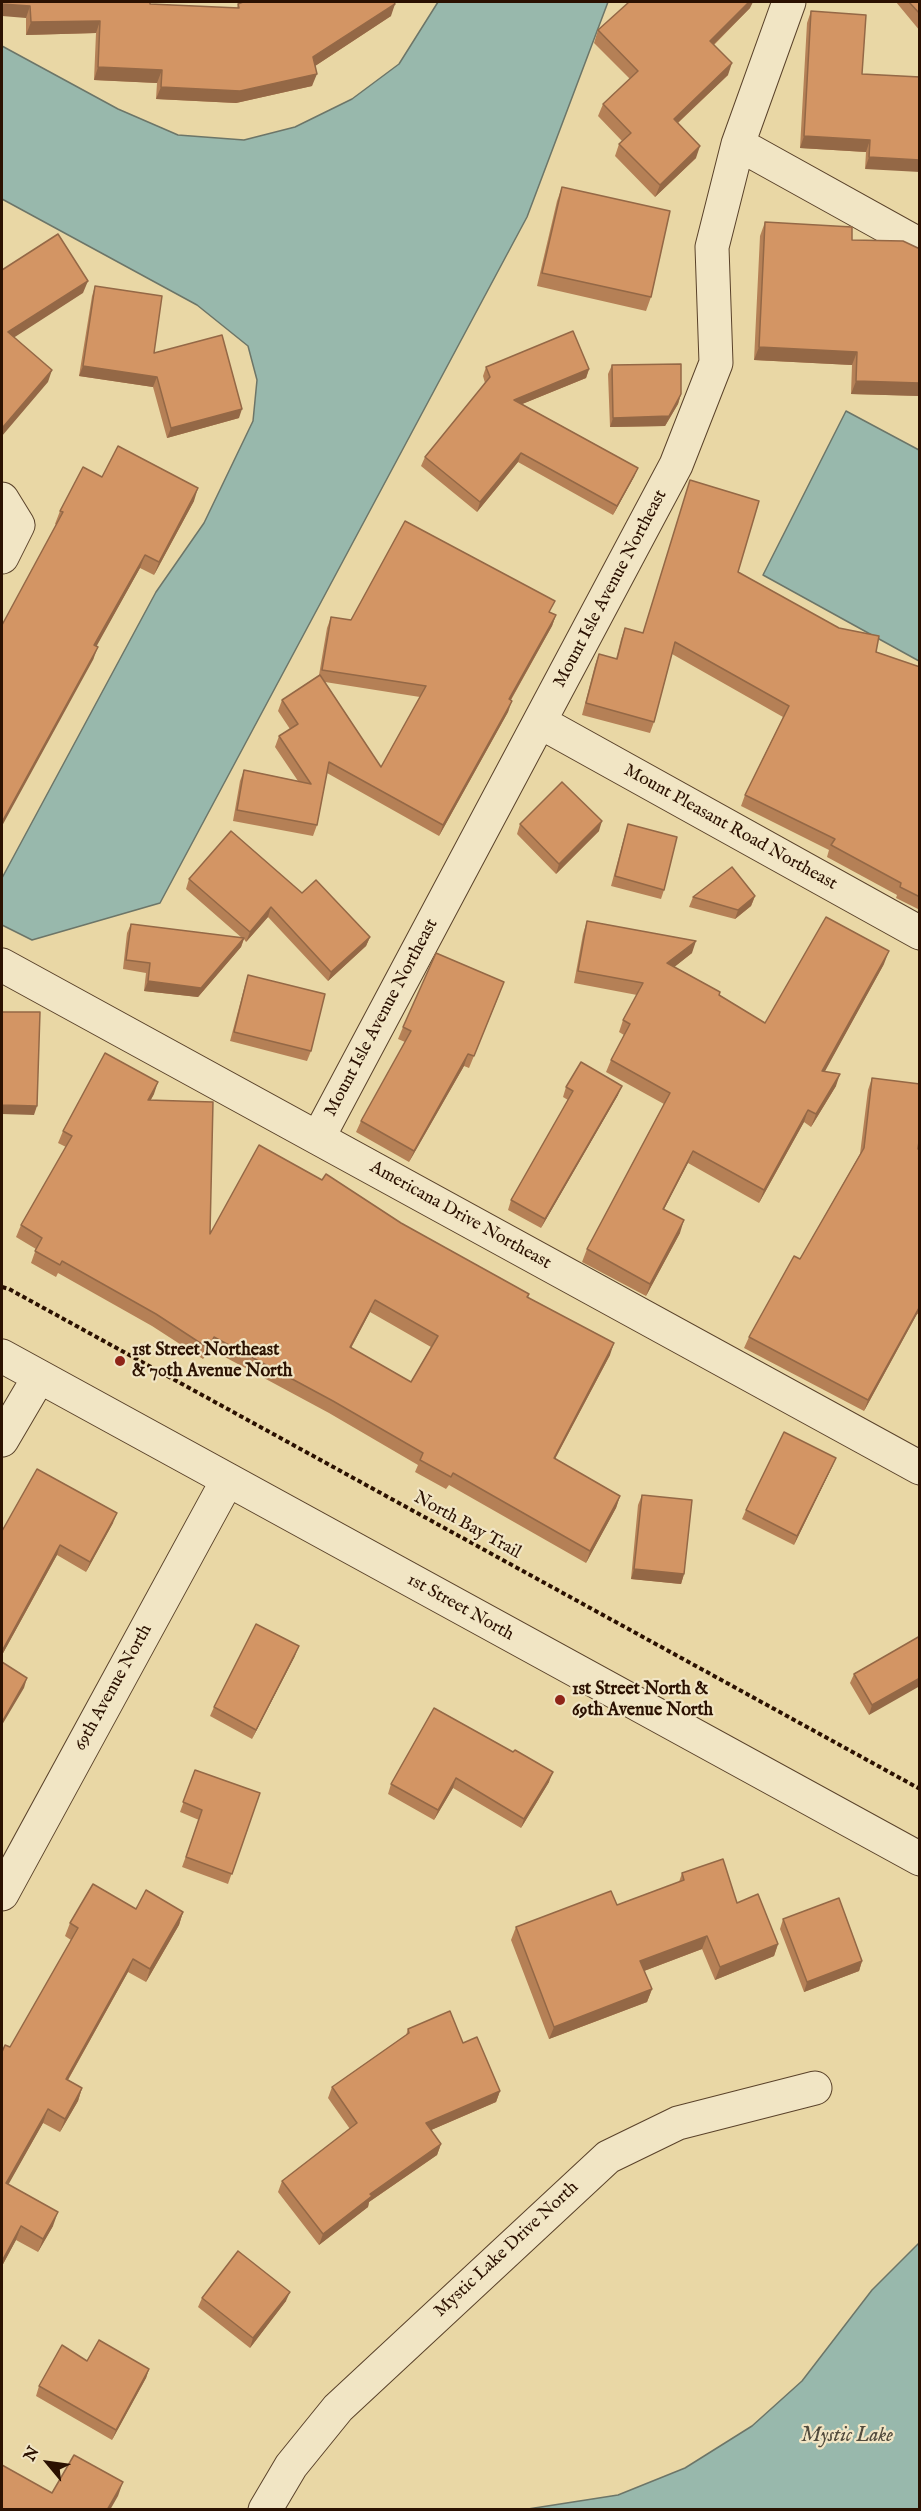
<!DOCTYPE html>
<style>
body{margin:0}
#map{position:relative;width:921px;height:2511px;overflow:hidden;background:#e9d7a5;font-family:"IM FELL English",serif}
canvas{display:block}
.frame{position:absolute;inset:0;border:3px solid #2b1101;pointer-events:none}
.north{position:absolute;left:18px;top:2433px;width:60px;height:60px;-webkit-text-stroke:4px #f1e5c4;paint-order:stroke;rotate:299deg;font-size:16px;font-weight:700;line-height:24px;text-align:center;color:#2b1101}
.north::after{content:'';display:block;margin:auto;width:21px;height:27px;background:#2b1101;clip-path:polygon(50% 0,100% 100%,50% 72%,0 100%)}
</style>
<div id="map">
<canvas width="921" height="2511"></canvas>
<div class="frame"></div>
<div class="north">N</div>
</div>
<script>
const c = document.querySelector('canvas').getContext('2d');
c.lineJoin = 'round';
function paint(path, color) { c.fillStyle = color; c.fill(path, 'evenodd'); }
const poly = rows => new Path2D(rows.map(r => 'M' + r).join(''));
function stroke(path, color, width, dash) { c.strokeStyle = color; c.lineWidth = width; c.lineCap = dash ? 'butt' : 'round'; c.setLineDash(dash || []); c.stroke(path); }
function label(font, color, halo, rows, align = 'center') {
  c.font = font + ' "IM FELL English",serif'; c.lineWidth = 4.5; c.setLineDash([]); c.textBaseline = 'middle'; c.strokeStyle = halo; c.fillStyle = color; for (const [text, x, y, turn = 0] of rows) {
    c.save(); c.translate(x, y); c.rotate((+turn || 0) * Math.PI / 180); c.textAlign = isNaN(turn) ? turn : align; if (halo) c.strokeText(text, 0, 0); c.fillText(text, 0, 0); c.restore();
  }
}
const water = poly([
 [438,2,608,2,527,217,160,903,32,940,2,925,2,878,156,592,204,523,253,421,257,380,248,346,197,305,2,199,2,46,118,109,178,135,244,140,295,127,352,99,399,64,438,2],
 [846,411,919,450,919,661,763,575,846,411],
 [919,2243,919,2509,528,2509,618,2495,685,2468,752,2426,802,2381,872,2290,919,2243]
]);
const path = poly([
 [2,1287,9,1289,920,1789]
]);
const minor = poly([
 [738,144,920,245],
 [2,499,18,525,2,557],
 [540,722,920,933],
 [2,965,920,1468],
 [318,1138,676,465,716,363,712,247,738,144,789,2],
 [2,1356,920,1859],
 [2,1440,39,1377],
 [2,1894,227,1481],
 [265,2510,291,2466,338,2408,608,2157,678,2123,815,2088]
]);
const wall = poly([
 [2,2,150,4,237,8,238,4,391,16,315,66,312,86,236,103,156,99,157,83,94,80,96,33,26,35,26,18],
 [896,2,920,2,920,31],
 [750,8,714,45,728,75,678,123,696,158,655,197,615,156,619,144,622,141,598,116,603,104,630,79,594,43,598,30],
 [811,11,862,74,920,77,865,169,866,152,800,148,807,23],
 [562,187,651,297,646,311,537,286,557,201],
 [765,222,852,240,920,249,920,396,851,394,852,365,754,360,760,236],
 [95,286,154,353,239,418,167,438,153,387,79,376,92,296],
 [612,365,681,394,678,404,665,426,610,427,608,374],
 [486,367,589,369,586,378,522,404,638,468,634,477,613,515,518,462,477,512,421,466,425,457,485,383,483,376],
 [102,477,194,501,154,575,140,568,96,646,93,660,57,525,55,524,60,511],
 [690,480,738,572,876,652,920,667,920,910,896,898,897,895,827,857,829,850,741,806,745,795,783,717,672,654,654,722,650,733,582,715,595,665,599,654,616,659,621,639,625,628,643,633],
 [551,613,556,615,552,626,511,700,508,712,439,836,327,773,317,825,313,836,233,821,240,781,244,770,298,781,275,747,279,736,290,729,278,711,282,700,319,675,327,628,331,617,351,620],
 [325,682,420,697,381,767],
 [520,824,599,831,556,874,517,834],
 [628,824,664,890,661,899,611,886,625,834],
 [189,879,302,893,370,937,366,946,328,981,268,917,246,942,244,939,241,947,198,997,144,991,146,973,123,969,127,933,131,924,242,938,186,889],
 [755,896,751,906,735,919,689,907,693,897],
 [587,921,692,953,674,967,765,1023,884,964,824,1072,836,1086,811,1127,804,1122,759,1203,688,1163,664,1209,680,1233,646,1296,582,1262,587,1249,664,1104,606,1072,611,1060,624,1035,619,1032,623,1020,637,995,574,983,583,934],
 [248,975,311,1051,307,1061,230,1041,245,985],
 [500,993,469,1068,464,1066,409,1162,356,1132,361,1121,405,1042,398,1039,403,1027],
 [872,1078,918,1149,920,1147,920,1315,917,1314,864,1411,744,1348,749,1337,800,1259,860,1154,868,1090],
 [566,1087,618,1095,541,1228,508,1210,511,1200,568,1100,563,1097],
 [154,1094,150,1101,210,1234,322,1180,529,1294,528,1298,610,1355,555,1459,620,1496,616,1508,586,1563,449,1485,446,1489,415,1472,418,1465,329,1413,210,1349,203,1359,152,1326,58,1273,56,1277,31,1263,36,1249,16,1237,21,1225,66,1147,58,1143,63,1131],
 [370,1312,431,1347,411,1382,351,1348],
 [836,1458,832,1467,794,1545,742,1519,746,1510],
 [642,1495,684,1574,681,1584,631,1579,638,1505],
 [113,1523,86,1572,57,1555,2,1655,2,1531],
 [920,1636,869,1715,850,1683,854,1674],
 [295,1656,252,1739,210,1716,214,1707],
 [513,1752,549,1782,521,1828,453,1788,434,1820,388,1794,391,1784],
 [195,1770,260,1793,228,1884,182,1867,199,1820,180,1812],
 [682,1873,737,1903,778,1944,774,1956,715,1980,702,1949,644,1971,652,1989,647,2002,549,2039,511,1940,516,1927,617,1905,679,1882],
 [136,1909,183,1912,179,1925,146,1982,128,1972,68,2080,82,2088,78,2101,60,2132,43,2123,8,2184,53,2226,38,2252,16,2240,2,2266,2,2052,10,2047,71,1940,65,1936,70,1923],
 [783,1919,862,1961,859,1971,804,1992,780,1929],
 [408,2029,463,2043,500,2091,496,2102,431,2130,441,2144,437,2155,369,2202,368,2207,319,2245,278,2192,282,2181,350,2129,328,2098,332,2087,406,2035],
 [202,2298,286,2301,250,2348,198,2307],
 [87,2361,149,2369,146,2378,112,2440,36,2396,39,2386]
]);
const shadedWall = poly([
 [749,2,753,2,750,8,705,53,710,41],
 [2,4,30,6,26,18,2,16],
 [395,4,391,16,309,70,313,57],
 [100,21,96,33,26,35,31,22],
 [732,63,728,75,669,131,674,119],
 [98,67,162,70,157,83,94,80],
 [317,74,312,86,236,103,156,99,161,87],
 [804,136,870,140,866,152,800,148],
 [700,146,696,158,655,197,660,185],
 [869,157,920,160,920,172,865,169],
 [88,281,83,293,4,344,8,332],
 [759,347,857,352,852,365,754,360],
 [83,366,157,377,153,387,79,376],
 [589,369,586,378,510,409,514,400],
 [52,370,48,382,2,436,3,427],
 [856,381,920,383,920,396,851,394],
 [681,394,678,404,665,426,610,427,613,418],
 [242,409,239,418,167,438,171,428],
 [521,453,518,462,477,512,480,502],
 [638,468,634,477,613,515,617,506],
 [198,488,194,501,154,575,159,562],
 [145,555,140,568,90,658,94,645],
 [556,615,552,626,505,710,509,699],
 [98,647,93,660,2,826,2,822],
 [512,701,508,712,439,836,443,825],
 [602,821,599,831,556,874,559,864],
 [755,896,751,906,735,919,738,910],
 [271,907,268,917,246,942,250,932],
 [370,937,366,946,328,981,331,972],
 [244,938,241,947,198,997,144,991,148,981],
 [696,941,692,953,663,976,667,963],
 [889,951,884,964,818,1084,822,1071],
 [468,1054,464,1066,409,1162,414,1151],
 [840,1074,836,1086,811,1127,816,1114],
 [158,1082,154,1094,144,1112,148,1100],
 [622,1086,618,1095,541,1228,545,1219],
 [2,1105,37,1106,34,1115,2,1114],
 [808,1110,804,1122,759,1203,764,1190],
 [693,1151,688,1163,658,1221,663,1209],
 [684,1220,680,1233,646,1296,650,1284],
 [375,1300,370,1312,345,1359,350,1347],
 [920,1306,917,1314,864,1411,868,1400],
 [214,1337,210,1349,203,1359,208,1348],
 [614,1343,610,1355,549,1470,554,1458],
 [836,1458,832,1467,794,1545,797,1536],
 [620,1496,616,1508,586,1563,590,1551],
 [117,1513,113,1523,86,1572,90,1562],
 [60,1545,57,1555,2,1655,2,1651],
 [634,1569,684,1574,681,1584,631,1579],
 [299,1646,295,1656,252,1739,256,1730],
 [27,1678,24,1688,2,1725,2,1722],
 [920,1678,920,1686,869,1715,872,1705],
 [553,1772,549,1782,521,1828,524,1819],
 [456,1778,453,1788,434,1820,438,1810],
 [183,1912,179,1925,146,1982,150,1969],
 [707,1936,702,1949,636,1974,640,1961],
 [778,1944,774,1956,715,1980,720,1967],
 [133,1959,128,1972,61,2092,66,2079],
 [862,1961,859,1971,804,1992,807,1982],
 [652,1989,647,2002,549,2039,554,2027],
 [82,2088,78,2101,60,2132,65,2119],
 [500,2091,496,2102,422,2134,426,2123],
 [48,2109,43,2123,2,2196,6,2183],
 [441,2144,437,2155,369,2202,368,2207,319,2245,323,2234,370,2194],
 [58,2212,53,2226,38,2252,43,2239],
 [21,2226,16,2240,2,2266,2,2261],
 [290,2292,286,2301,250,2348,253,2338],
 [149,2369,146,2378,112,2440,116,2430],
 [123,2482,118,2496,110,2510,107,2510]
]);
const building = poly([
 [2,2,150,2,150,4,239,8,238,4,243,2,394,2,395,4,313,57,317,74,240,91,161,87,162,70,98,67,100,21,31,22,30,6,2,4,2,2],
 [629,2,749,2,710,41,732,63,674,119,700,146,660,185,619,144,631,133,603,104,638,71,598,30,629,2],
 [909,2,920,2,920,14,909,2],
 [811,11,866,15,862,74,920,77,920,160,869,157,870,140,804,136,811,11],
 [562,187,670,211,651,297,542,273,562,187],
 [765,222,852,227,852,240,903,241,920,249,920,383,856,381,857,352,759,347,765,222],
 [58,234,88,281,8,332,52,370,3,427,2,426,2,270,58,234],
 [95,286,162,296,154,353,222,335,242,409,171,428,157,377,83,366,95,286],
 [573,331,589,369,514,400,638,468,617,506,521,453,480,502,425,457,490,377,486,367,573,331],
 [681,364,681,394,669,416,613,418,612,365,681,364],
 [118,446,198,488,159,562,145,555,94,645,98,647,2,822,2,625,63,512,60,511,83,467,102,477,118,446],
 [690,480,759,501,738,572,839,628,879,636,876,652,920,667,920,897,900,887,901,883,831,845,835,839,745,795,789,706,675,642,654,722,586,703,599,654,617,659,625,628,643,633,690,480],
 [405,521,555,601,549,612,556,615,509,699,512,701,443,825,329,762,317,825,237,810,244,770,311,784,279,736,298,724,282,700,320,675,381,767,426,686,322,670,331,617,351,620,405,521],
 [562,782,602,821,559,864,520,824,562,782],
 [628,824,677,837,664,890,615,876,628,824],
 [231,831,302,893,316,880,370,937,331,972,271,907,250,932,189,879,231,831],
 [732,867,755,896,738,910,693,897,732,867],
 [826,917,889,951,822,1071,840,1074,816,1114,808,1110,764,1190,693,1151,663,1209,684,1220,650,1284,587,1249,670,1093,611,1060,630,1024,623,1020,643,983,578,971,587,921,696,941,667,963,720,992,719,995,765,1023,826,917],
 [131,924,244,938,201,988,148,981,150,963,126,960,131,924],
 [436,953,504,982,474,1056,468,1054,414,1151,361,1121,411,1031,403,1027,436,953],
 [248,975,325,994,311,1051,234,1032,248,975],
 [2,1012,40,1012,37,1106,2,1105,2,1012],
 [105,1053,158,1082,148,1100,213,1102,210,1234,259,1145,322,1180,326,1174,401,1223,529,1294,527,1297,614,1343,554,1458,620,1496,590,1551,453,1473,451,1477,420,1460,423,1453,333,1401,214,1337,208,1348,156,1314,62,1261,60,1265,35,1251,42,1238,21,1225,72,1136,63,1131,105,1053],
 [375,1300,438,1336,411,1382,350,1347,375,1300],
 [581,1062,622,1086,545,1219,511,1200,573,1091,566,1087,581,1062],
 [872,1078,920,1084,920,1133,918,1149,920,1147,920,1306,868,1400,749,1337,794,1256,800,1259,864,1148,872,1078],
 [784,1432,836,1458,797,1536,746,1510,784,1432],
 [37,1469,117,1513,90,1562,60,1545,2,1651,2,1531,37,1469],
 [642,1495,692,1500,684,1574,634,1569,642,1495],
 [256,1624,299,1646,256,1730,214,1707,256,1624],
 [920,1636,920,1678,872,1705,854,1674,920,1636],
 [2,1662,27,1678,2,1722,2,1662],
 [434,1708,513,1752,515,1750,553,1772,524,1819,456,1778,438,1810,391,1784,434,1708],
 [195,1770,260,1793,232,1874,186,1857,202,1810,183,1802,195,1770],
 [723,1859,737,1903,758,1894,778,1944,720,1967,707,1936,640,1961,652,1989,554,2027,516,1927,611,1891,617,1905,684,1880,682,1873,723,1859],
 [93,1884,136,1909,146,1890,183,1912,150,1969,133,1959,66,2079,82,2088,65,2119,48,2109,6,2183,58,2212,43,2239,21,2226,2,2261,2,2052,5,2045,10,2047,78,1928,70,1923,93,1884],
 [839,1898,862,1961,807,1982,783,1919,839,1898],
 [450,2011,463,2043,477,2037,500,2091,426,2123,441,2144,370,2194,372,2196,323,2234,282,2181,357,2123,332,2087,409,2033,408,2029,450,2011],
 [238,2251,290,2292,253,2338,202,2298,238,2251],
 [99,2340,149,2369,116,2430,39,2386,62,2345,87,2361,99,2340],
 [74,2455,123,2482,107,2510,2,2510,2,2465,52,2493,74,2455]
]);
const markers = [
 [120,1361,6,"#8f2418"],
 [560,1700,6,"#8f2418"]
];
const streetNames = [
 ["Mount Isle Avenue Northeast",611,589,-62],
 ["Mount Pleasant Road Northeast",730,828,29],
 ["Mount Isle Avenue Northeast",382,1018,-62],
 ["Americana Drive Northeast",460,1216,29],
 ["North Bay Trail",467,1526,29],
 ["1st Street North",460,1608,29],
 ["69th Avenue North",114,1688,-61],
 ["Mystic Lake Drive North",507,2250,-43]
];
const poiNames = [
 ["1st Street Northeast",132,1351],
 ["& 70th Avenue North",132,1372],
 ["1st Street North &",572,1690],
 ["69th Avenue North",572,1711]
];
const waterNames = [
 ["Mystic Lake",847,2437]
];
paint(water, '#98b8ac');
stroke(water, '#6c7568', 1.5);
stroke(minor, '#5a422a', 35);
stroke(path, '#2b1101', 4, [4.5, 3]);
stroke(minor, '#f1e5c4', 33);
paint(wall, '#b58056');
paint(shadedWall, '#946846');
paint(building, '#d39564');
stroke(building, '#946846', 1.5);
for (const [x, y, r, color] of markers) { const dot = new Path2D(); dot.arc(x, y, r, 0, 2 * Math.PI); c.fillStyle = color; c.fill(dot); stroke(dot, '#f1e5c4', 2); }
label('18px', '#2b1101', '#f1e5c4', streetNames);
label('bold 18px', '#2b1101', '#f1e5c4', poiNames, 'left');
label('italic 20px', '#514b3d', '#f1e5c4', waterNames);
</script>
